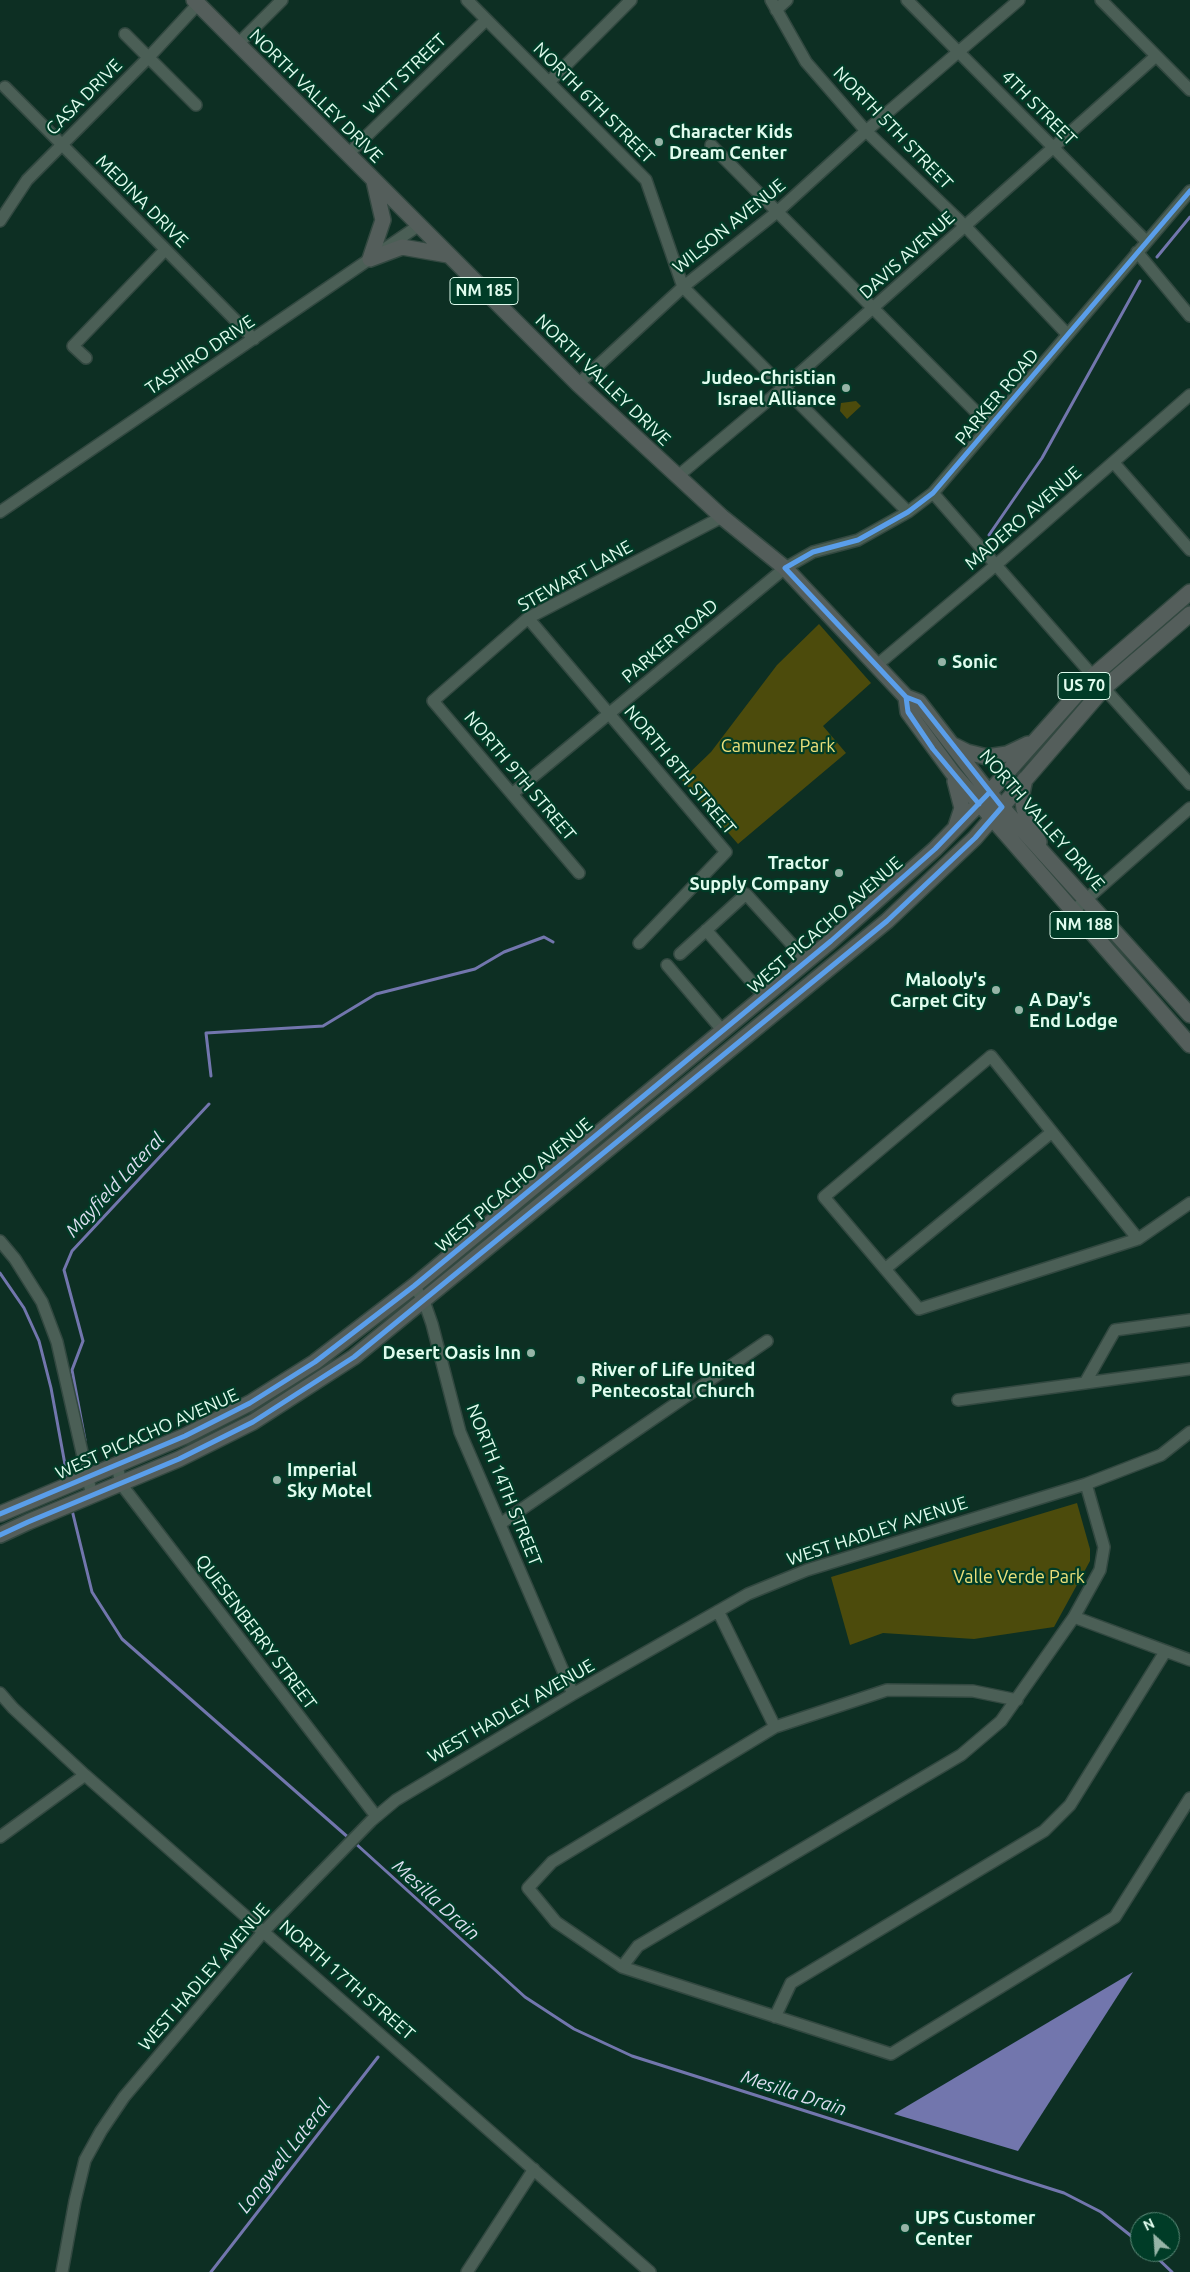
<!DOCTYPE html>
<style>
body{margin:0}
#map{position:relative;width:1190px;height:2272px;overflow:hidden;background:#0d2f23;font-family:Ubuntu,sans-serif}
canvas{display:block}
.north{position:absolute;left:1130px;top:2212px;width:50px;height:50px;box-sizing:border-box;background:#003c27;border:1px solid #5a8977;border-radius:50%;rotate:334deg;font-size:14px;font-weight:700;line-height:20px;text-align:center;color:#e0fcee}
.north::after{content:'';display:block;margin:auto;width:18px;height:22px;background:#96b4a7;clip-path:polygon(50% 0,100% 100%,50% 72%,0 100%)}
</style>
<div id="map">
<canvas width="1190" height="2272"></canvas>
<div class="north">N</div>
</div>
<script>
const c = document.querySelector('canvas').getContext('2d');
c.lineJoin = 'round';
function paint(path, color) { c.fillStyle = color; c.fill(path, 'evenodd'); }
const poly = rows => new Path2D(rows.map(r => 'M' + r).join(''));
function stroke(path, color, width, dash) { c.strokeStyle = color; c.lineWidth = width; c.lineCap = dash ? 'butt' : 'round'; c.setLineDash(dash || []); c.stroke(path); }
function label(font, color, halo, rows, align = 'center') {
  c.font = font + ' Ubuntu,sans-serif'; c.lineWidth = 4.5; c.setLineDash([]); c.textBaseline = 'middle'; c.strokeStyle = halo; c.fillStyle = color; for (const [text, x, y, turn = 0] of rows) {
    c.save(); c.translate(x, y); c.rotate((+turn || 0) * Math.PI / 180); c.textAlign = isNaN(turn) ? turn : align; if (halo) c.strokeText(text, 0, 0); c.fillText(text, 0, 0); c.restore();
  }
}
const green = poly([
 [856,401,861,406,847,419,840,411,841,403],
 [819,624,871,683,823,726,846,753,738,844,682,780,711,752,777,665],
 [1077,1503,1090,1549,1090,1561,1054,1627,974,1639,883,1633,850,1645,831,1577]
]);
const water = poly([
 [1133,1972,1018,2151,894,2114]
]);
const stream = poly([
 [1157,257,1190,217],
 [989,535,1042,458,1140,281],
 [211,1076,206,1033,323,1026,376,994,475,969,504,952,544,937,553,942],
 [0,1273,24,1308,39,1341,51,1388,68,1481],
 [85,1440,72,1370,83,1341,64,1270,72,1251,209,1104],
 [72,1510,92,1592,122,1639,350,1839],
 [355,1843,525,1997,574,2029,632,2056,1064,2193,1101,2212,1140,2243],
 [1151,2252,1172,2272],
 [211,2272,378,2057]
]);
const minor = poly([
 [467,0,646,180,683,287,908,512],
 [771,0,806,62,866,131,966,227,1067,334],
 [907,0,1146,241],
 [1101,0,1190,90],
 [776,10,787,0],
 [125,34,196,105],
 [238,44,282,0],
 [549,82,631,0],
 [5,87,254,339],
 [711,145,990,426],
 [348,154,486,20],
 [0,221,27,180,148,58,198,4],
 [1137,252,1190,316],
 [86,358,73,346,165,250],
 [578,384,683,287,777,212,866,131,1019,0],
 [1114,463,1190,550],
 [678,476,784,387,1156,56],
 [933,493,1093,676],
 [0,512,418,226],
 [528,618,726,852,639,943],
 [877,665,997,564,1190,395],
 [1104,688,1190,784],
 [512,794,785,568,813,552,858,540,908,512,933,493,1190,191],
 [579,873,433,701,528,618,722,517],
 [1072,912,1190,808],
 [706,930,764,996],
 [680,954,746,894,807,961],
 [667,965,723,1031],
 [1138,1239,991,1056,824,1197,919,1309,1138,1239,1190,1203],
 [0,1241,15,1259,42,1302,57,1342,92,1496],
 [885,1269,1052,1132],
 [414,1286,424,1301,432,1324,460,1432,573,1694],
 [1085,1383,1115,1330,1190,1320],
 [958,1400,1190,1369],
 [117,1465,121,1484,376,1816],
 [500,1524,767,1341],
 [718,1611,775,1727],
 [1074,1617,1100,1570,1104,1547,1086,1484],
 [0,1693,13,1708,85,1775,650,2272],
 [1017,1700,973,1691,887,1690,775,1727,552,1862,528,1888,556,1922,622,1967,891,2054,1115,1917,1190,1798],
 [0,1837,85,1775],
 [622,1967,638,1946,961,1755,1001,1721,1074,1617,1190,1660],
 [775,2017,791,1983,1044,1831,1070,1805,1165,1652],
 [62,2272,75,2201,85,2160,101,2131,124,2097,264,1931,371,1821,396,1800,573,1694,748,1594,807,1570,1086,1484,1161,1455,1190,1432],
 [467,2272,534,2169]
]);
const major = poly([
 [194,0,578,384,722,517,785,568,906,697,919,702,989,793,1190,1015],
 [370,259,383,220,374,181],
 [370,259,402,247,448,255],
 [906,697,908,712,952,772,1190,1045],
 [953,745,967,752,987,757,1007,754,1028,744],
 [1025,779,1022,793,1024,809,1039,842],
 [955,781,962,808,956,826],
 [0,1514,185,1436,250,1403,315,1362,414,1286,831,941,935,849,979,804,1093,676,1190,592],
 [0,1535,28,1522,179,1459,253,1422,354,1357,887,921,975,838,1104,688,1190,614]
]);
const cycleway = poly([
 [906,697,908,712,933,749,979,804],
 [0,1514,185,1436,250,1403,315,1362,414,1286,831,941,935,849,989,793],
 [0,1535,28,1522,179,1459,253,1422,354,1357,887,921,975,838,1002,807,919,702,906,697,785,568,813,552,858,540,908,512,933,493,1190,191]
]);
const markers = [
 [659,142,5,"#96b4a7"],
 [846,388,5,"#96b4a7"],
 [942,662,5,"#96b4a7"],
 [839,873,5,"#96b4a7"],
 [996,990,5,"#96b4a7"],
 [1019,1010,5,"#96b4a7"],
 [531,1353,5,"#96b4a7"],
 [581,1380,5,"#96b4a7"],
 [277,1480,5,"#96b4a7"],
 [905,2228,5,"#96b4a7"]
];
const shields = [
 [484,291,68],
 [1084,686,52],
 [1084,925,68]
];
const shieldNames = [
 ["NM 185",484,291],
 ["US 70",1084,686],
 ["NM 188",1084,925]
];
const streetNames = [
 ["WITT STREET",405,74,-44],
 ["NORTH VALLEY DRIVE",316,96,45],
 ["CASA DRIVE",84,97,-45],
 ["NORTH 6TH STREET",594,103,45],
 ["4TH STREET",1039,108,45],
 ["NORTH 5TH STREET",893,128,46],
 ["MEDINA DRIVE",142,201,45],
 ["WILSON AVENUE",729,226,-39],
 ["DAVIS AVENUE",907,255,-42],
 ["TASHIRO DRIVE",200,355,-34],
 ["NORTH VALLEY DRIVE",603,380,44],
 ["PARKER ROAD",997,397,-50],
 ["MADERO AVENUE",1023,518,-41],
 ["STEWART LANE",575,576,-29],
 ["PARKER ROAD",670,641,-40],
 ["NORTH 8TH STREET",680,770,50],
 ["NORTH 9TH STREET",520,776,50],
 ["NORTH VALLEY DRIVE",1042,820,49],
 ["WEST PICACHO AVENUE",825,925,-41],
 ["WEST PICACHO AVENUE",514,1185,-40],
 ["WEST PICACHO AVENUE",147,1434,-24],
 ["NORTH 14TH STREET",504,1485,68],
 ["WEST HADLEY AVENUE",877,1531,-18],
 ["QUESENBERRY STREET",256,1632,53],
 ["WEST HADLEY AVENUE",511,1711,-30],
 ["WEST HADLEY AVENUE",204,1977,-49],
 ["NORTH 17TH STREET",347,1980,41]
];
const poiNames = [
 ["Character Kids",669,132],
 ["Dream Center",669,153],
 ["Judeo-Christian",836,378,"right"],
 ["Israel Alliance",836,399,"right"],
 ["Sonic",952,662],
 ["Tractor",829,863,"right"],
 ["Supply Company",829,884,"right"],
 ["Malooly's",986,980,"right"],
 ["Carpet City",986,1001,"right"],
 ["A Day's",1029,1000],
 ["End Lodge",1029,1021],
 ["Desert Oasis Inn",521,1353,"right"],
 ["River of Life United",591,1370],
 ["Pentecostal Church",591,1391],
 ["Imperial",287,1470],
 ["Sky Motel",287,1491],
 ["UPS Customer",915,2218],
 ["Center",915,2239]
];
const parkNames = [
 ["Camunez Park",778,746],
 ["Valle Verde Park",1019,1577]
];
const waterNames = [
 ["Mayfield Lateral",115,1185,-47],
 ["Mesilla Drain",436,1900,42],
 ["Mesilla Drain",794,2093,18],
 ["Longwell Lateral",284,2156,-52]
];
paint(green, '#4c4b0c');
paint(water, '#7276ad');
stroke(stream, '#7276ad', 3);
stroke(minor, '#324840', 14);
stroke(major, '#324840', 18);
stroke(minor, '#4b5f56', 11);
stroke(major, '#545e5b', 15);
stroke(cycleway, '#5a9eea', 5);
for (const [x, y, r, color] of markers) { const dot = new Path2D(); dot.arc(x, y, r, 0, 2 * Math.PI); c.fillStyle = color; c.fill(dot); stroke(dot, '#003c27', 2); }
for (const [x, y, w] of shields) { const box = new Path2D(); box.roundRect(x - w / 2, y - 13.5, w, 27, 4); c.fillStyle = '#003c27'; c.fill(box); stroke(box, '#e0fcee', 1); }
label('bold 16px', '#e0fcee', null, shieldNames);
label('18px', '#e0fcee', '#003c27', streetNames);
label('bold 18px', '#e0fcee', '#003c27', poiNames, 'left');
label('18px', '#ebe07b', '#003c27', parkNames);
label('italic 19px', '#dddef0', '#003c27', waterNames);
</script>
